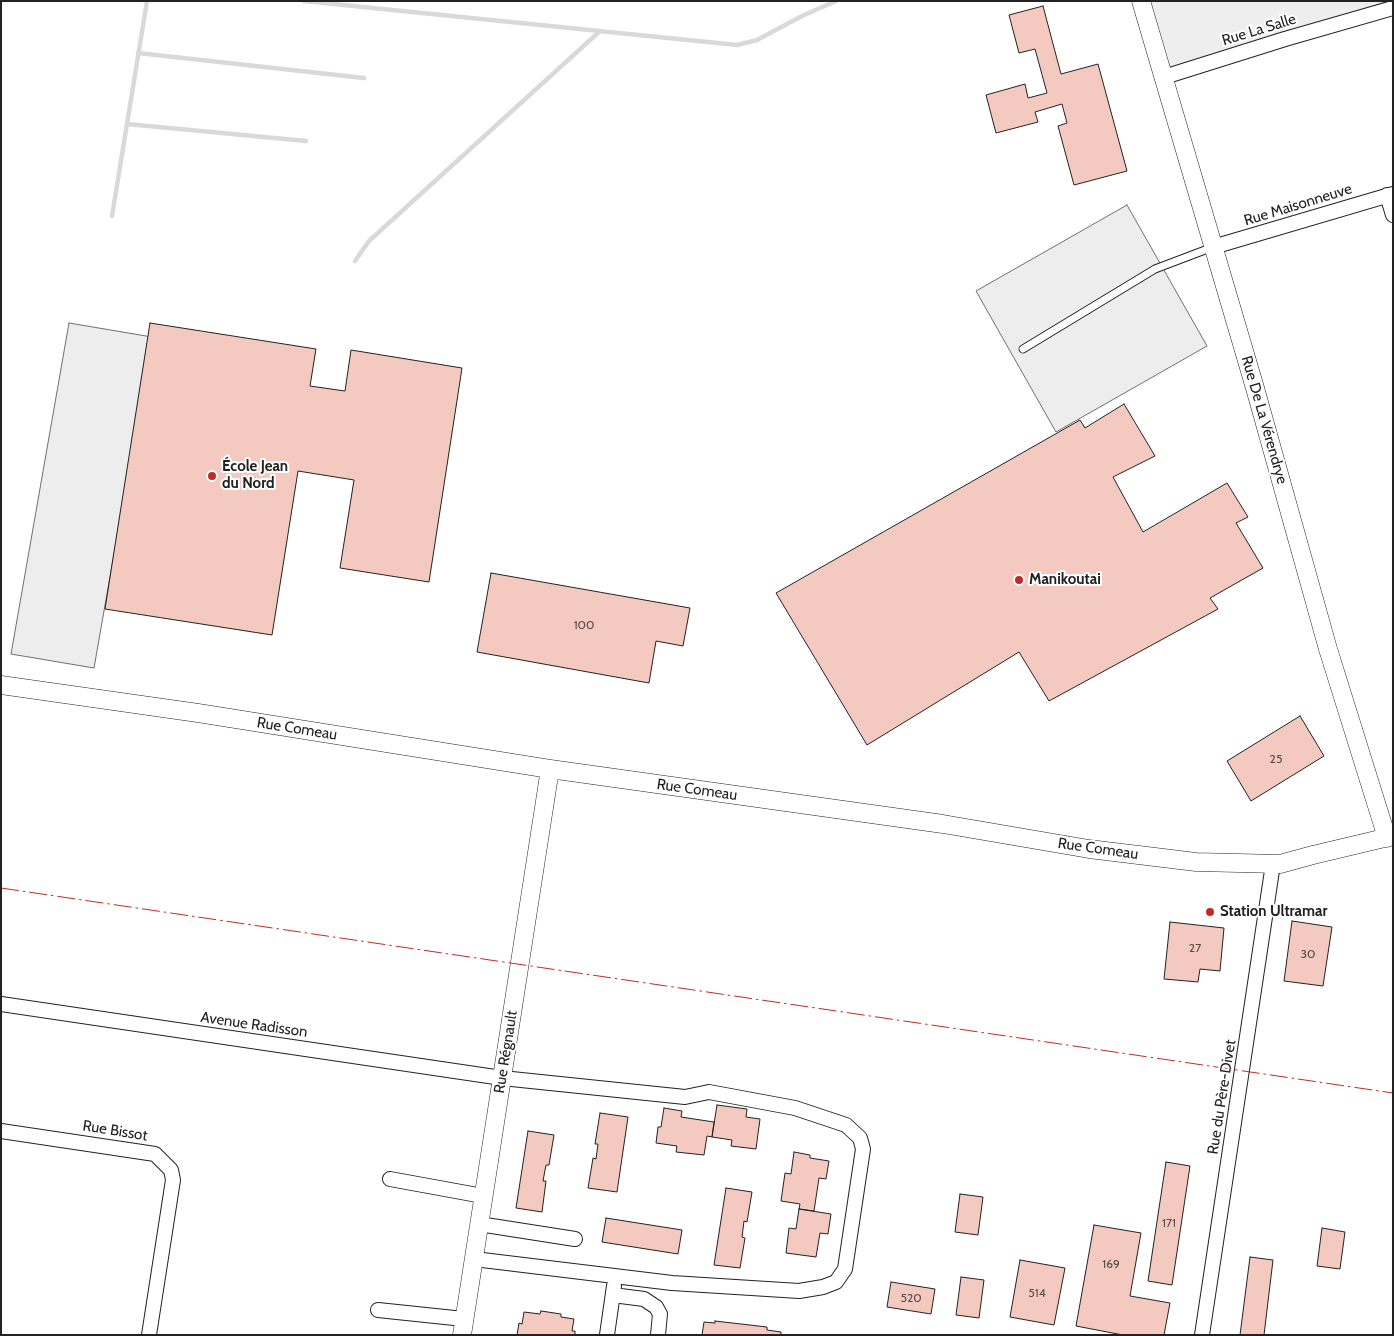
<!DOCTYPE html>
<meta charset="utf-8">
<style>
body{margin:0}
#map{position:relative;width:1394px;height:1336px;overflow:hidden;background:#fff;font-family:Cabin,sans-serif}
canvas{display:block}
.frame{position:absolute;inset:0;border:2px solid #222;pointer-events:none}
</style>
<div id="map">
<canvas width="1394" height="1336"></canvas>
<div class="frame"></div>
</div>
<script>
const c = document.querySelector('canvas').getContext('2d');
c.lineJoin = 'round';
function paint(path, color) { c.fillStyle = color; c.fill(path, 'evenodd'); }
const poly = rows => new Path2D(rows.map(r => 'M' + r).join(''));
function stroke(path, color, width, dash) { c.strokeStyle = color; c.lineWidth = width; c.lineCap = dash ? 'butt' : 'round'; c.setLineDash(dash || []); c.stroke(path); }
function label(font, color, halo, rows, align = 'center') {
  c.font = font + ' Cabin,sans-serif'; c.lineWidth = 4; c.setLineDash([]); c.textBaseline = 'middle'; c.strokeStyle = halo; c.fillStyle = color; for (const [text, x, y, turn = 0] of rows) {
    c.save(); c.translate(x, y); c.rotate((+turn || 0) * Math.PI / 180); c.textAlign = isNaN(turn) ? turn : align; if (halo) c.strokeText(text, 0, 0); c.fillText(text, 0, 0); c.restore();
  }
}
const green = poly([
 [1142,1,1389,1,1163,72,1142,1]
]);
const parking = poly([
 [1127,205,1207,346,1056,432,976,291,1127,205],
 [69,323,152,337,94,668,11,654,69,323]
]);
const stream = poly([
 [304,1,737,45,757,40,802,16,836,1],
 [138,53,364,78],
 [127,124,306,141],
 [112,216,147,1],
 [355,261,369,241,600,31]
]);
const building = poly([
 [1043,6,1061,74,1098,64,1127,171,1074,185,1058,126,1067,123,1062,104,1035,112,1038,122,996,133,986,95,1025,84,1028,98,1047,93,1035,49,1019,53,1009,15,1043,6],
 [150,323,316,349,310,386,345,391,351,350,462,368,429,582,340,568,354,480,298,471,272,635,105,609,150,323],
 [1124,404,1155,456,1113,477,1143,532,1227,483,1248,517,1236,523,1263,568,1210,598,1218,609,1049,701,1019,652,867,745,776,593,1080,420,1085,428,1124,404],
 [491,573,690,608,683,646,656,641,649,683,477,652,491,573],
 [1300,716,1324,756,1251,801,1227,761,1300,716],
 [1292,921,1332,927,1323,986,1284,981,1292,921],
 [1170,922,1224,928,1220,971,1200,969,1198,982,1164,979,1170,922],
 [717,1105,747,1109,746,1117,760,1119,756,1149,731,1146,732,1140,712,1137,717,1105],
 [664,1108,682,1111,681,1117,714,1122,712,1137,707,1136,704,1155,676,1152,677,1146,656,1143,658,1127,661,1127,664,1108],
 [600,1113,628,1117,617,1192,588,1188,593,1158,596,1159,598,1144,595,1144,600,1113],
 [528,1131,554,1135,549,1165,546,1165,543,1181,546,1181,542,1212,516,1208,528,1131],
 [794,1152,810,1155,810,1158,829,1161,826,1179,819,1178,814,1211,799,1209,800,1204,781,1201,785,1173,791,1174,794,1152],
 [1166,1162,1190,1166,1172,1285,1148,1281,1166,1162],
 [726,1188,752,1192,747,1222,744,1221,742,1237,745,1238,740,1268,714,1265,726,1188],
 [960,1194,983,1197,978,1235,955,1232,960,1194],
 [799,1209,831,1214,828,1234,820,1233,816,1257,786,1253,789,1228,796,1229,799,1209],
 [606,1218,682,1230,678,1254,602,1242,606,1218],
 [1094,1225,1141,1233,1130,1296,1170,1303,1164,1335,1123,1335,1076,1326,1094,1225],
 [1322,1228,1345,1232,1340,1269,1317,1266,1322,1228],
 [1250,1257,1273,1260,1264,1335,1240,1335,1250,1257],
 [1020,1260,1065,1268,1054,1325,1010,1317,1020,1260],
 [961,1277,984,1280,979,1318,956,1315,961,1277],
 [891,1282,935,1289,931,1314,887,1307,891,1282],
 [541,1311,561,1314,561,1317,574,1319,572,1331,575,1331,575,1335,517,1335,519,1323,522,1324,524,1312,540,1314,541,1311],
 [715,1321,767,1327,767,1330,781,1332,781,1335,702,1335,704,1322,715,1323,715,1321]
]);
const service = poly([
 [1023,349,1155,269,1213,247]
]);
const minor = poly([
 [1164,77,1285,39,1393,8],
 [1387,195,1393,215],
 [1213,247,1393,194],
 [1,1004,502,1078,685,1097,709,1092,795,1108,846,1125,860,1138,863,1149,845,1269,836,1282,823,1287,799,1291,672,1283,474,1259],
 [1,1131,155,1154,171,1170,173,1180,149,1335],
 [390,1179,483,1196],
 [479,1224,575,1239],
 [613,1295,644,1299,656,1307,660,1314,658,1335],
 [378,1310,464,1319],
 [607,1335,614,1286],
 [1202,1335,1273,864]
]);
const tertiary = poly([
 [1141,1,1255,388,1328,649,1387,838],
 [1,685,198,713,550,769,943,824,1089,849,1196,862,1280,864,1313,855,1393,836],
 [462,1335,550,769]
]);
const power = poly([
 [1,888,1393,1093]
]);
const markers = [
 [212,476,5,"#c62828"],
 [1019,580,5,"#c62828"],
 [1210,912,5,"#c62828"]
];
const numberNames = [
 ["100",584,625],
 ["25",1276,759],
 ["27",1195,948],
 ["30",1308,954],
 ["171",1169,1223],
 ["169",1111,1264],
 ["514",1037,1293],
 ["520",911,1298]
];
const streetNames = [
 ["Rue La Salle",1259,30,-17],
 ["Rue Maisonneuve",1298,205,-17],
 ["Rue De La Vérendrye",1264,420,74],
 ["Rue Comeau",297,729,9],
 ["Rue Comeau",697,790,8],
 ["Rue Comeau",1098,849,8],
 ["Avenue Radisson",254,1025,8],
 ["Rue Régnault",506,1052,-81],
 ["Rue du Père-Divet",1222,1097,-81],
 ["Rue Bissot",115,1131,9]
];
const poiNames = [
 ["École Jean",222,467],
 ["du Nord",222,484],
 ["Manikoutai",1029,580],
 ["Station Ultramar",1220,912]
];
paint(green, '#eee');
stroke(green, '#6f6f6f', 1);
paint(parking, '#ededed');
stroke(parking, '#6f6f6f', 1);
stroke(stream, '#d9d9d9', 4.5);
paint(building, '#f3c9c0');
stroke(building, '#222', 1);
stroke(service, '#222', 9);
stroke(minor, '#222', 16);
stroke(tertiary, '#222', 19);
stroke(service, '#fff', 7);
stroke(minor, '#fff', 14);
stroke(tertiary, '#fff', 18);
stroke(power, '#c62828', 1, [18, 4, 2.5, 4]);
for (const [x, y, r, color] of markers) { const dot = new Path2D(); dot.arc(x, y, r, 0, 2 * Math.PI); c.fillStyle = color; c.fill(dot); stroke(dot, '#fff', 2); }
label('12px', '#564c4a', null, numberNames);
label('15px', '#222', '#fff', streetNames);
label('bold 15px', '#222', '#fff', poiNames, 'left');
</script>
